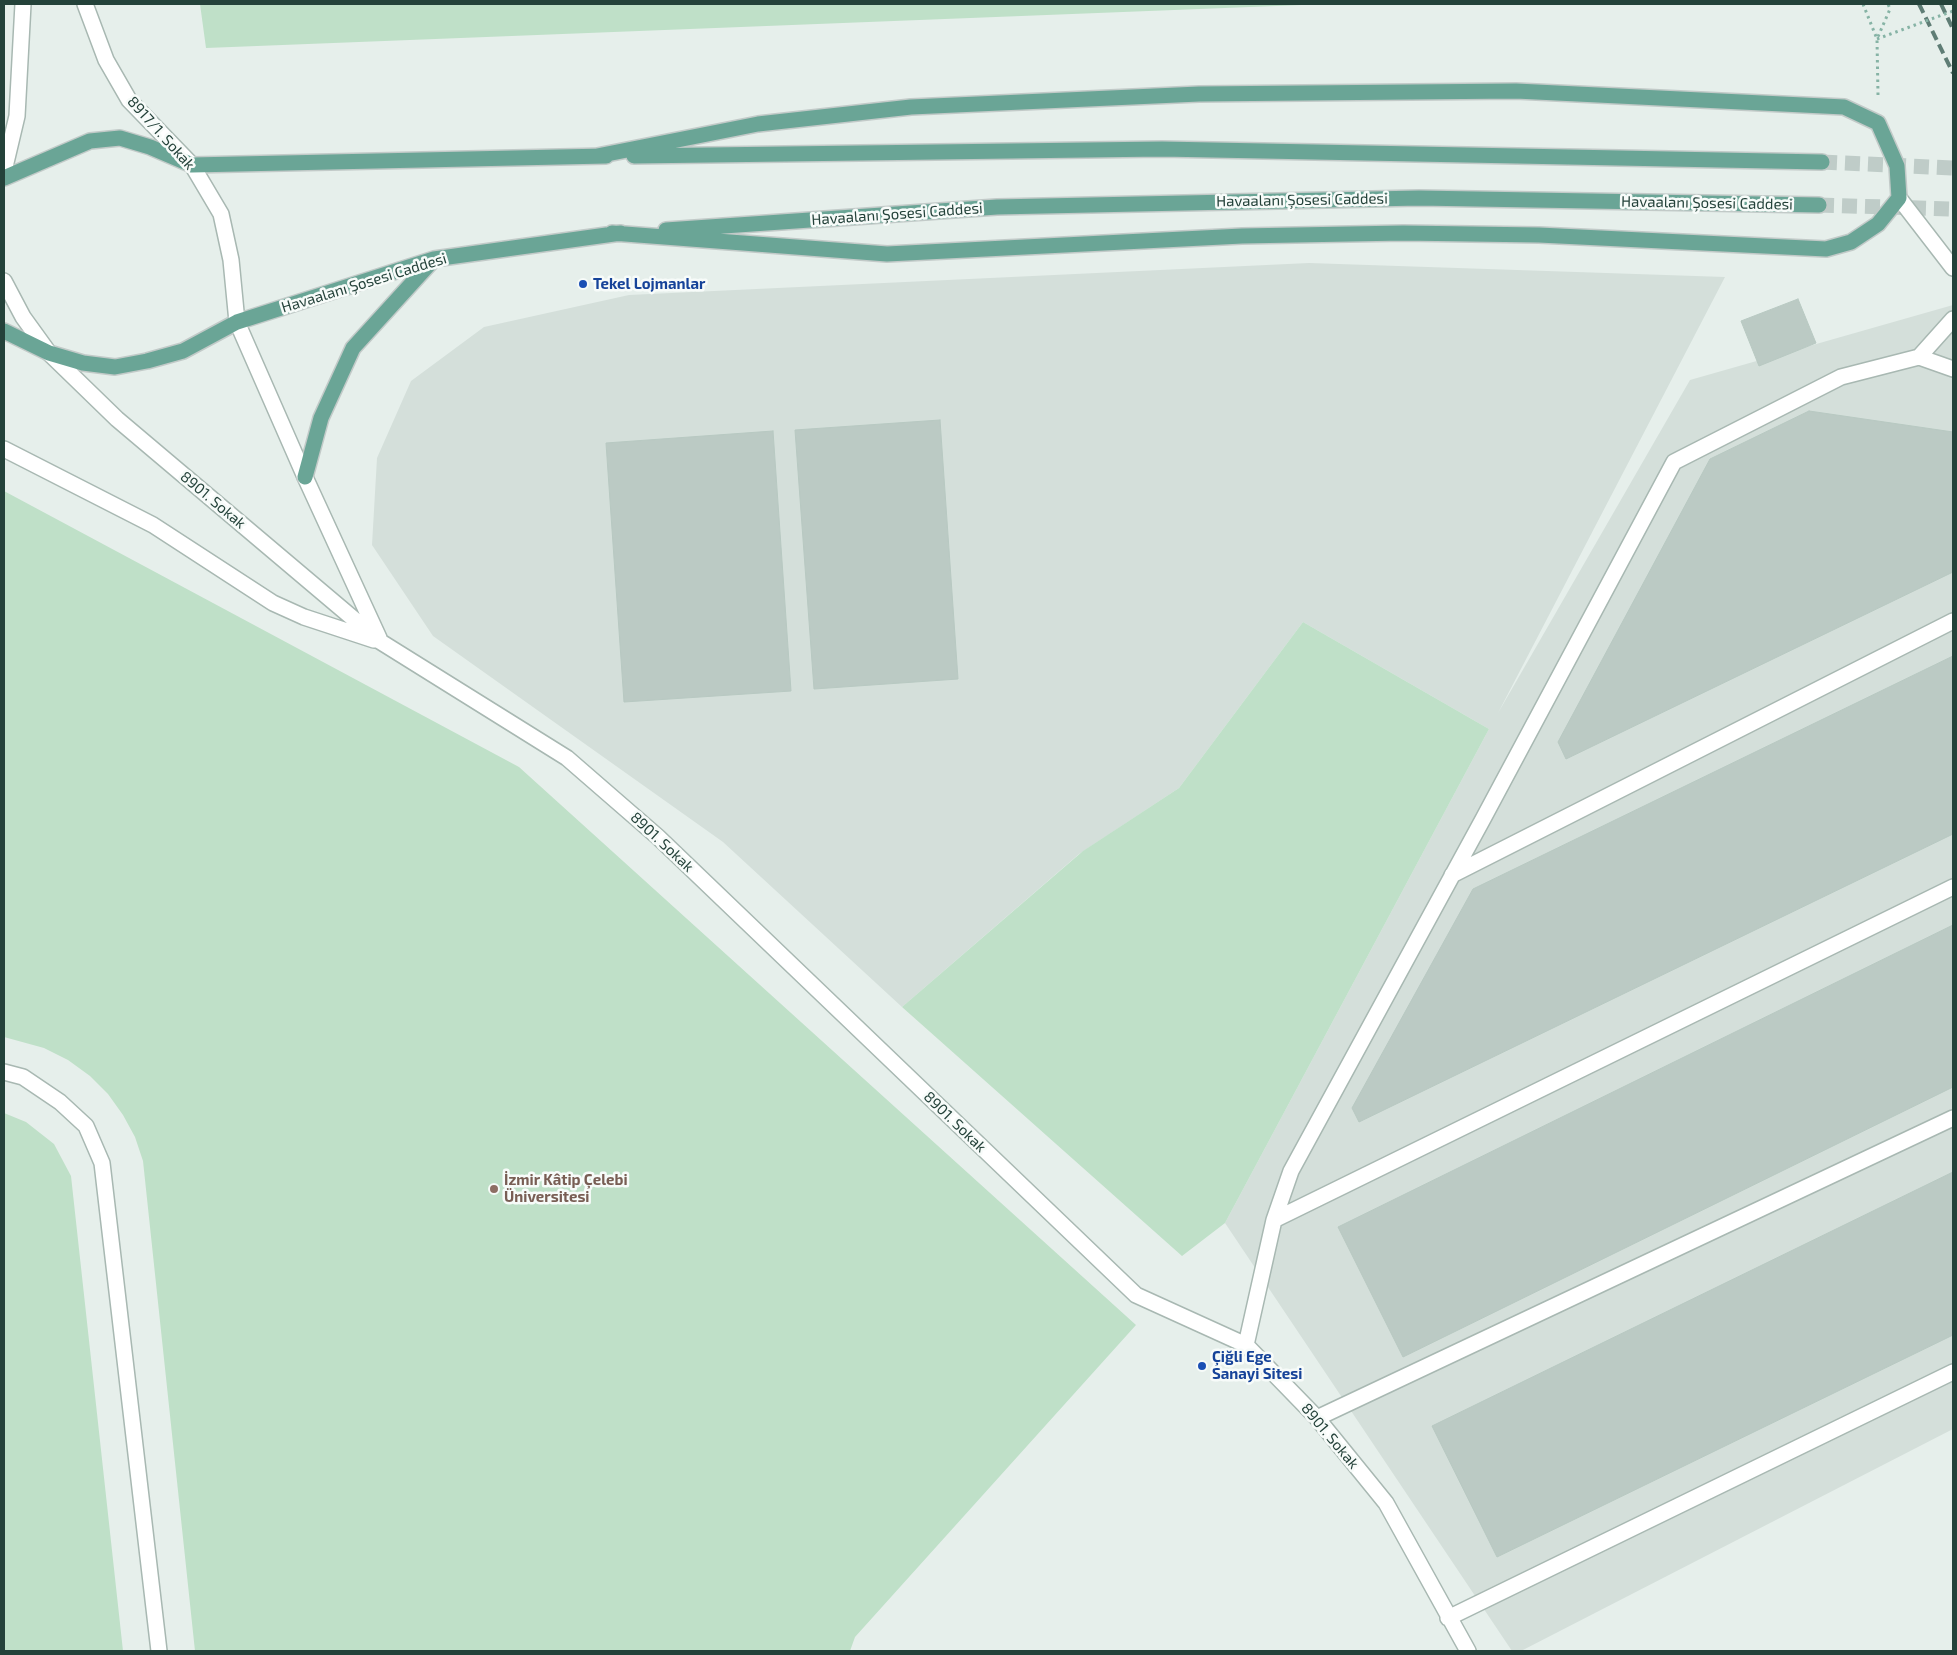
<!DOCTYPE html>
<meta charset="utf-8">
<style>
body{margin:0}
#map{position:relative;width:1957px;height:1655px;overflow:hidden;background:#e6efeb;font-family:"Exo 2",sans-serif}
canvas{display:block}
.frame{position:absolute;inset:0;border:5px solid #24423a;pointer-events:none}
</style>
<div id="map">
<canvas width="1957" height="1655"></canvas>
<div class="frame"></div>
</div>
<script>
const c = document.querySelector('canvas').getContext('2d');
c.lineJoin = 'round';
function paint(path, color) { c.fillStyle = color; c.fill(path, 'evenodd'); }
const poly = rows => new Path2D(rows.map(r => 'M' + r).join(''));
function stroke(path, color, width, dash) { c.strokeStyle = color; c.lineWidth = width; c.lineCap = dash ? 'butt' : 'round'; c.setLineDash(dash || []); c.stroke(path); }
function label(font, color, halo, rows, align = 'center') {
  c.font = font + ' "Exo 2",sans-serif'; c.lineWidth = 5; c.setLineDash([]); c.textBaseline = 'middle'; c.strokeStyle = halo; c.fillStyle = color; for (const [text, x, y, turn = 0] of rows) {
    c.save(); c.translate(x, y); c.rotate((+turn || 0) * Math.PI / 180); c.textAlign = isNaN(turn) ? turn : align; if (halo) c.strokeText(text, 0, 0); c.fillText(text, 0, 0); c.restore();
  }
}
const built = poly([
 [1309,263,1725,277,1498,713,1690,380,1953,305,1953,1429,1521,1651,1512,1651,1225,1223,1489,729,1303,622,1179,788,1079,854,902,1007,723,842,433,636,372,545,377,458,411,381,484,327,629,295]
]);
const green = poly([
 [200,4,1327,4,206,48],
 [4,491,519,767,1136,1325,855,1637,850,1651,195,1651,143,1161,135,1137,123,1115,108,1094,90,1076,68,1060,44,1048,4,1037],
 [1303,622,1489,729,1225,1223,1182,1256,902,1007,1083,851,1179,788],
 [4,1113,26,1122,54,1144,71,1176,123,1651,4,1651]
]);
const building = poly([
 [1798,299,1816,343,1759,366,1741,321,1798,299],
 [1809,411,1953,432,1953,572,1566,759,1558,742,1710,459,1809,411],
 [940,420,958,679,814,689,795,430,940,420],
 [773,431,791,691,624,702,606,443,773,431],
 [1953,656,1953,834,1359,1122,1352,1108,1473,889,1953,656],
 [1953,925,1953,1087,1403,1357,1338,1227,1953,925],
 [1953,1172,1953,1335,1497,1557,1432,1426,1953,1172]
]);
const majorTunnel = poly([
 [1822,162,1953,168],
 [1819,205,1953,209]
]);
const path = poly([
 [1863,4,1877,39],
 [1878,95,1877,39,1890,9,1888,4]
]);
const minor = poly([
 [85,4,106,60,129,100,192,165,221,214,231,260,237,322,305,477,379,638],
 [4,171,17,116,23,4],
 [1899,198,1953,268],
 [4,281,23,317,49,353,117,419,381,642,567,758,658,837,1136,1295,1246,1345,1317,1418,1386,1503,1468,1651],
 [1919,357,1953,319],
 [4,449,153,525,273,603,304,617,374,640],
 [1452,875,1953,621],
 [4,1072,23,1077,60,1102,86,1126,102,1163,159,1651],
 [1274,1220,1953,887],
 [1246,1345,1274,1220,1291,1171,1483,819,1674,462,1841,377,1919,357,1953,369],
 [1317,1418,1953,1118],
 [1448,1618,1953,1372]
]);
const major = poly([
 [597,156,758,124,911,107,1199,94,1516,91,1844,107,1878,123,1897,166,1899,198,1878,224,1851,242,1826,249,1539,235,1403,233,1242,236,887,254,612,233],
 [634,156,1162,149,1822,162],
 [4,178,90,141,120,138,150,147,192,165,606,156],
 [666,230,997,207,1419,198,1819,205],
 [4,331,49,353,83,363,115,367,147,361,183,351,237,322,434,259,621,233],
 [305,477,321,418,353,348,434,259]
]);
const rail = poly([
 [1919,4,1953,73],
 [1941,4,1953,29]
]);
const pathBridge = poly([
 [1877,39,1953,11]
]);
const markers = [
 [583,284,5,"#1a4fb4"],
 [494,1189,5,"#8d6e63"],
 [1202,1366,5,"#1a4fb4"]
];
const streetNames = [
 ["8917/1. Sokak",161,133,48],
 ["Havaalanı Şosesi Caddesi",1302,200,-1],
 ["Havaalanı Şosesi Caddesi",1707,203,1],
 ["Havaalanı Şosesi Caddesi",897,214,-4],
 ["Havaalanı Şosesi Caddesi",364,283,-17],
 ["8901. Sokak",213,500,40],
 ["8901. Sokak",662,842,43],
 ["8901. Sokak",955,1122,44],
 ["8901. Sokak",1330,1436,50]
];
const transitNames = [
 ["Tekel Lojmanlar",593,284],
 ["Çiğli Ege",1212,1357],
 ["Sanayi Sitesi",1212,1374]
];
const educationNames = [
 ["İzmir Kâtip Çelebi",504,1180],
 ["Üniversitesi",504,1197]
];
paint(built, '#d4dfda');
paint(green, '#bfe0c8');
paint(building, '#bbcac4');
stroke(building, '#b8c9c2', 1);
stroke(majorTunnel, '#bfccc8', 15, [15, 8]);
stroke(minor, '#a8b8b2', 18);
stroke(major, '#c2cac8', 18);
stroke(path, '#86b3a5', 3, [2.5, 4]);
stroke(minor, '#fff', 15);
stroke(major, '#6aa596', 15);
stroke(rail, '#5f7d75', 4, [10, 5]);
stroke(pathBridge, '#86b3a5', 3, [2.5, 4]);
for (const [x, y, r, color] of markers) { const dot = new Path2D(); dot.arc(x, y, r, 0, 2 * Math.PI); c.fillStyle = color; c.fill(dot); stroke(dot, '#f7fbf9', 2); }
label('15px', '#24423a', '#f7fbf9', streetNames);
label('bold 15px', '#164399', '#f7fbf9', transitNames, 'left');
label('bold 15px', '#785e54', '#f7fbf9', educationNames, 'left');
</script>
